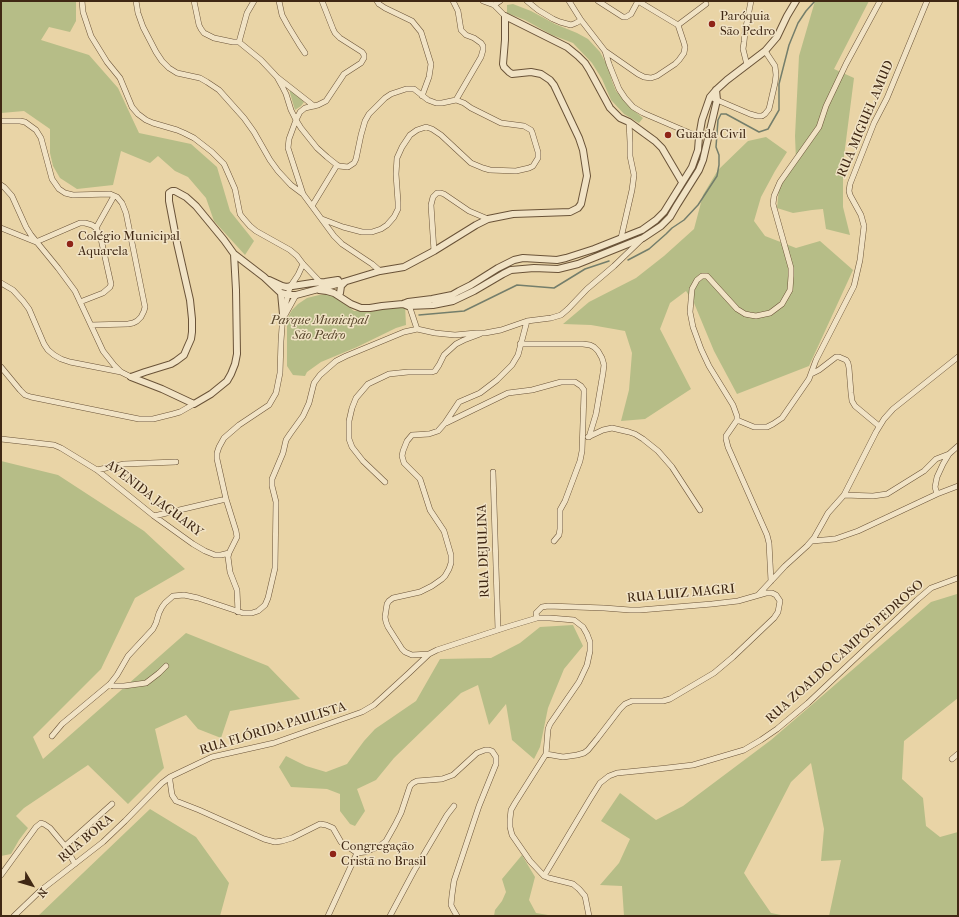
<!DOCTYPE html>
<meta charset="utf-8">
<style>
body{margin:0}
#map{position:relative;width:959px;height:917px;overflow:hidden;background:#e9d4a6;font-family:"IM FELL French Canon",serif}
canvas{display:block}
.frame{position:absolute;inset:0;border:2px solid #402814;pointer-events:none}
.north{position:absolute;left:12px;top:865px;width:40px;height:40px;-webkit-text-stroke:3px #f1e3c5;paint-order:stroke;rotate:128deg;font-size:11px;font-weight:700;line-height:16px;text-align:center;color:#402814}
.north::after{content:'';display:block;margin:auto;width:14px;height:18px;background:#402814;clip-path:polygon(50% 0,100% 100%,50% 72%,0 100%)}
</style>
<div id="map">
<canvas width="959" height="917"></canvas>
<div class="frame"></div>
<div class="north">N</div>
</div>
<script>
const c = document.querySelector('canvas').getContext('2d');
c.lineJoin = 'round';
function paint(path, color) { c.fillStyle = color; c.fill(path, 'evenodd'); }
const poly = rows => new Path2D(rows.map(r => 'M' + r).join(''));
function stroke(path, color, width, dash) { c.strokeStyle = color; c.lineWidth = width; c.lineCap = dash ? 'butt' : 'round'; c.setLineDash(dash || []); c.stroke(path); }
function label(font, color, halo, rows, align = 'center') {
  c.font = font + ' "IM FELL French Canon",serif'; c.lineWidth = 3; c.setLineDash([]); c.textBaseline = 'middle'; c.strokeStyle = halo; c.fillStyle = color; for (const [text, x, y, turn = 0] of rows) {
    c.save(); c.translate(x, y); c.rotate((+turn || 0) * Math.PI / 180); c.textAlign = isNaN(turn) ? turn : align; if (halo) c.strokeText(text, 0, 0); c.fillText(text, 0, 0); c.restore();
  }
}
const green = poly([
 [1,1,76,1,76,21,70,32,49,27,41,40,89,55,118,88,139,133,191,144,217,167,230,211,254,241,245,255,214,221,206,198,188,177,175,171,158,156,150,163,121,151,113,185,77,189,60,178,53,166,50,153,50,129,24,111,1,113],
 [815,1,869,1,834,69,854,78,843,164,843,207,850,235,826,229,823,209,812,210,793,213,777,208,779,188,796,160,795,136,799,56],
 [513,4,531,11,555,24,577,33,588,39,600,52,608,67,612,81,616,91,631,108,643,118,639,123,624,114,611,100,602,79,592,63,573,43,552,35,525,20,507,13,507,5],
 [290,90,299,97,304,102,301,106,295,110,290,93],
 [766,137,787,152,775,171,761,197,754,221,765,236,796,248,820,241,853,270,809,366,737,394,714,351,694,303,686,291,670,303,660,329,691,389,645,419,621,421,629,390,632,353,625,331,591,325,563,324,589,302,636,278,664,256,694,229,703,195,718,170,748,141],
 [327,294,336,297,354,311,358,311,369,312,405,305,406,325,396,328,357,347,321,362,307,372,305,376,293,375,287,366,287,319,292,310,298,304,307,298,319,295],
 [1,461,58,475,144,531,185,569,135,598,101,669,33,737,43,759,186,633,268,666,300,699,230,711,221,738,198,729,186,715,155,729,164,768,128,804,88,765,24,808,16,816,28,828,19,840,11,854,1,856],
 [957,594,958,594,958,698,904,741,902,779,923,798,926,826,940,837,958,832,958,916,829,916,841,860,821,861,824,829,811,763,791,782,744,873,751,884,771,913,786,916,624,916,622,886,600,885,619,863,630,839,601,821,620,793,656,820,683,806,771,740,931,602],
 [573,625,583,646,564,669,548,708,540,747,534,759,512,740,506,704,489,725,478,685,461,693,394,758,376,780,357,789,365,811,355,826,350,824,340,811,340,794,327,789,291,787,279,767,286,756,306,766,326,772,347,764,364,741,375,729,416,701,440,659,491,658,520,643,540,627],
 [150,809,196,837,229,883,220,916,38,916],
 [522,855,535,877,529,900,536,913,554,916,494,916,495,910,502,901,506,892,502,879]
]);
const stream = poly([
 [628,260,649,249,666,234,672,228,684,220,698,205,717,176,719,165,719,155,716,147,718,120,721,114,726,114,759,132,768,129,779,110,779,84,789,45,798,23,806,11,815,1],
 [419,315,464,311,517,285,554,288,585,269,609,261]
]);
const minor = poly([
 [82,1,83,12,91,36,107,62,120,78,132,107,138,114,146,120,153,123,177,130,184,133,194,138,212,152,224,164,228,173,235,189,240,214,243,218,250,226,256,231,290,250,297,256,303,264,321,283],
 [136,1,138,13,143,27,156,52,162,61,169,68,177,73,200,78,207,82,219,90,244,118,254,132,270,160,278,171,291,185,303,194,334,236,342,244,372,264,380,271],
 [194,1,199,25,201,29,204,33,214,38,233,42,239,42,261,60,277,77,314,106],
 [279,1,282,15,288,26,299,44,305,53],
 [377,1,379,4,385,8,412,21,421,32,431,64,429,77,422,96],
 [453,1,458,11,461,30,466,35,474,38,481,43,483,46,483,50,481,57,456,100],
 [483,1,494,5,505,16],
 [527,1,538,10,553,19,560,22,571,25,576,23,581,20],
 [569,1,581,20,605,51,609,64,619,89,625,98,633,107,643,113,699,137],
 [598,1,623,17,626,17,631,14,638,1],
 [638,1,678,25],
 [494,5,500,1],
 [678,25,706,4],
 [239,42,247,13,254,1],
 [605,51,638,74,644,77,651,78,657,76,675,64,679,60,684,53,685,47,684,43,678,25],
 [747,65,743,49,744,42,745,32,751,1],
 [277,77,282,86,286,94,291,110,296,120,301,128,317,148,327,157,337,165,339,166,348,167,354,163,356,159,361,135,365,121,369,114,385,98,391,94,406,89,414,89,428,100,436,103,442,103,456,100,464,103,471,108,501,123,524,126,531,130,532,132,538,152,538,158,533,166,529,168,516,171,490,170,483,168,471,163,441,135,432,129,426,127,417,130,410,135,402,147,397,158,396,174,398,202,398,209,394,217,387,225,381,229,372,232,362,232,343,227,322,219],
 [710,97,750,114,757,116,762,116,765,114,769,109,775,83,776,75,775,66,765,51],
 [1,121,20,121,25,122,36,130,41,138,52,179,59,189,65,193,73,195,110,194,117,197,122,203,126,213,145,307,144,311,141,317,137,321,133,323,128,324,91,325],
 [1,185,4,187,12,196,26,227,31,235,58,268,75,291,103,351,114,365,121,372,131,377],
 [303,194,288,148,289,139,296,120,300,112,305,108,318,105,326,101,344,74,361,63,364,58,364,55,362,52,340,38,335,33,333,29,322,1],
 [312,206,337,165],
 [1,228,36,242],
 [96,228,114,196],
 [621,238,632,190,634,175,630,156,630,142,629,122],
 [36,242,80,223,85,223,92,225,96,228,98,232,101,239,111,284,110,287,103,293,80,302],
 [434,251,431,205,433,197,437,193,441,193,444,194,469,211,488,219],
 [1,283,13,290,23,301,29,309,44,344,48,350,54,355,61,359,70,362,121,372],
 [408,302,417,329],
 [285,315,296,295],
 [527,321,518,355,512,365,497,380,480,393,459,402,445,423,438,431,429,434,412,435,407,441,403,451,402,456,404,463,420,479,430,510,444,531,451,555,451,563,449,569,445,576,442,579,432,586,420,592,393,598,389,601,387,604,385,617,386,622,388,627,402,649,405,652,412,655,429,654,437,650,507,627,537,618,550,618,574,620,583,627,587,634,590,642,590,651,587,665,579,682,550,724,548,729,546,754,515,803,511,810,510,819,510,827,512,835,530,861,544,876,549,878,573,884,579,889,585,896,589,916],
 [520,344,583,344,590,345,594,347,598,351,602,358,604,365,603,373,596,414,589,437],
 [1,367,20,390,25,395,31,397,139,419,153,419,173,414,180,412,194,404],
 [811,374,819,370,836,357,839,357,846,360,848,363,849,368,851,393,852,401,855,406,879,426],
 [737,420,754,427,767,427,773,424,782,418,809,379,816,360,854,286,860,260,864,226,861,215,850,195,849,191,850,184,874,123,887,98,927,1],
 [446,423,508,393,532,390,561,382,575,382,581,386,584,390,584,393,582,451,580,461,565,501,560,510,560,529,559,535,554,541],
 [588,437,603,430,612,428,629,432,635,434,643,439,658,451,672,467,700,510],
 [1,439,54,445,61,448,97,470,154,516,193,544,205,551,215,555,221,555,229,553],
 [97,470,124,464,176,462],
 [493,472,498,630],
 [385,482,363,461,352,447,349,439,349,421,352,408,356,398,368,384,389,374,408,372,432,372,435,371,439,365,444,355,456,344,464,340,480,334],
 [937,494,935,487,937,477,943,464,949,454,958,446],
 [844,495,873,496,887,494,924,471,936,459,949,454],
 [154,516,226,499],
 [812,541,835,539,858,531,937,494,958,486],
 [771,581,769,543,767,535,728,447,726,439,726,436,735,423,737,420,737,416,733,405,709,366,701,349,693,327,690,312,692,289,697,280,702,276,707,276,737,309,745,314,750,315,756,316,770,313,782,304,790,290,791,276,791,268,773,204,774,196,780,182,819,127,826,106,846,64,880,1],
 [759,594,785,566,807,546,814,538,823,522,828,513,844,495,876,432,884,419,893,409,958,357],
 [238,612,237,590,230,572,228,557,229,553,237,537,236,531,226,499,217,459,217,453,219,447,224,438,239,425,269,405,276,393,280,373,281,341,283,314,290,287,298,275,303,264],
 [537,618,536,613,542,607,548,606,604,608,630,610,640,610,712,604,738,601,766,593,772,593,776,595,780,601,778,612,774,618,733,657,714,673,670,699,663,701,632,701,625,704,620,709,597,739,588,750,584,753,577,755,563,757,546,754],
 [429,654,409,673,374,705,362,712,274,743,212,757,170,777,170,781,172,795,176,801,199,810,264,839,275,842,282,841,292,838,320,824,326,825,333,828,341,842,357,853,365,852,378,847,381,845,386,841,395,825,401,813,410,786,413,783,417,781,442,779,453,775,477,753,485,750,489,750,492,751,496,757,496,764,479,806,454,881,452,895,451,905,453,909,457,916],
 [110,684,113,686,124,686,146,683,159,673,166,666],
 [52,736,62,724,110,684,117,675,128,656,153,629,156,623,159,613,162,607,165,603,173,596,184,595,198,598,243,613,252,613,258,611,265,605,268,598,275,568,276,502,272,486,272,479,283,453,286,440,290,434,303,416,309,403,314,383,320,375,336,361,346,356,404,332,413,330,417,329,435,333,455,335,476,333,485,333,501,330,527,321,551,318,561,315,568,309,587,289,614,266,641,240],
 [952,759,958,754],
 [65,846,112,804],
 [1,875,36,827,41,823,44,824,50,828,65,846,75,864],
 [544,876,590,799,600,783,609,776,617,773,667,768,693,765,744,750,761,740,777,729,808,703,917,600,931,588,958,578],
 [14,916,40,891,103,842,125,821,162,783,170,777],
 [328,916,357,853],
 [390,916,414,871,447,815,454,806]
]);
const tertiary = poly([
 [269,280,282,286,286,287,312,283,325,282,338,280],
 [319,290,327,291,334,293,351,304,361,308,370,308,382,306,403,304,408,302,432,299,452,295,459,291,471,285,498,268,514,260,523,258,557,260,566,258,594,249,642,230,656,220,664,212,692,167,698,150,699,137,702,120,710,97,716,90,727,80,765,51,777,37,787,16,796,1],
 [281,293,283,314],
 [340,293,341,286,345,282],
 [403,304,408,306,433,305,453,301,474,291,503,274,511,270,534,268,558,269,578,264,643,238,661,226,670,217,677,205,699,170,703,160,717,100,716,90],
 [131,377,145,372,171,364,176,361,184,355,187,348,191,339,192,332,192,319,190,300,177,243,169,201,169,193,172,191,175,191,186,197,196,206,224,240,234,254,264,277,281,293,290,295,296,295,337,284,380,271,404,267,434,251,476,225,488,219,513,214,570,212,578,208,581,204,587,176,583,150,579,138,554,85,550,80,541,74,531,72,512,74,509,72,504,67,503,64,505,40,505,16,567,47,578,56,585,63,590,71,610,108,620,118,629,122,655,141,662,148,682,182],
 [131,377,162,389,194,404,211,394,227,381,231,374,235,364,237,354,236,290,234,254]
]);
const markers = [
 [712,24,4,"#8f2418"],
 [668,135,4,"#8f2418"],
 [70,244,4,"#8f2418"],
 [333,854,4,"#8f2418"]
];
const poiNames = [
 ["Paróquia",720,17],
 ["São Pedro",720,32],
 ["Guarda Civil",676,135],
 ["Colégio Municipal",78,237],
 ["Aquarela",78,252],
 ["Congregação",341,847],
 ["Cristã no Brasil",341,862]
];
const streetNames = [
 ["RUA MIGUEL AMUD",866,119,-67],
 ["AVENIDA JAGUARY",154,499,37],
 ["RUA DEJULINA",484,551,-92],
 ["RUA LUIZ MAGRI",681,594,-5],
 ["RUA ZOALDO CAMPOS PEDROSO",845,652,-42],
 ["RUA FLÓRIDA PAULISTA",273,729,-17],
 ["RUA BORA",86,839,-40]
];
const parkNames = [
 ["Parque Municipal",319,321],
 ["São Pedro",319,336]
];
paint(green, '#b6bd87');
stroke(stream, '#747e6b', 1.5);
stroke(minor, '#6a5338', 6);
stroke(tertiary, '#6a5338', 8);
stroke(minor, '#f1e3c5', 5);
stroke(tertiary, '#f1e3c5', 6);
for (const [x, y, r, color] of markers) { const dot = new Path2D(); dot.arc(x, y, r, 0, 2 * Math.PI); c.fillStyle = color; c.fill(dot); stroke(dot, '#f1e3c5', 1.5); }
label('13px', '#402814', '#f1e3c5', poiNames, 'left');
label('13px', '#402814', '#f1e3c5', streetNames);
label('italic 13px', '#58462b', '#f1e3c5', parkNames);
</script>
